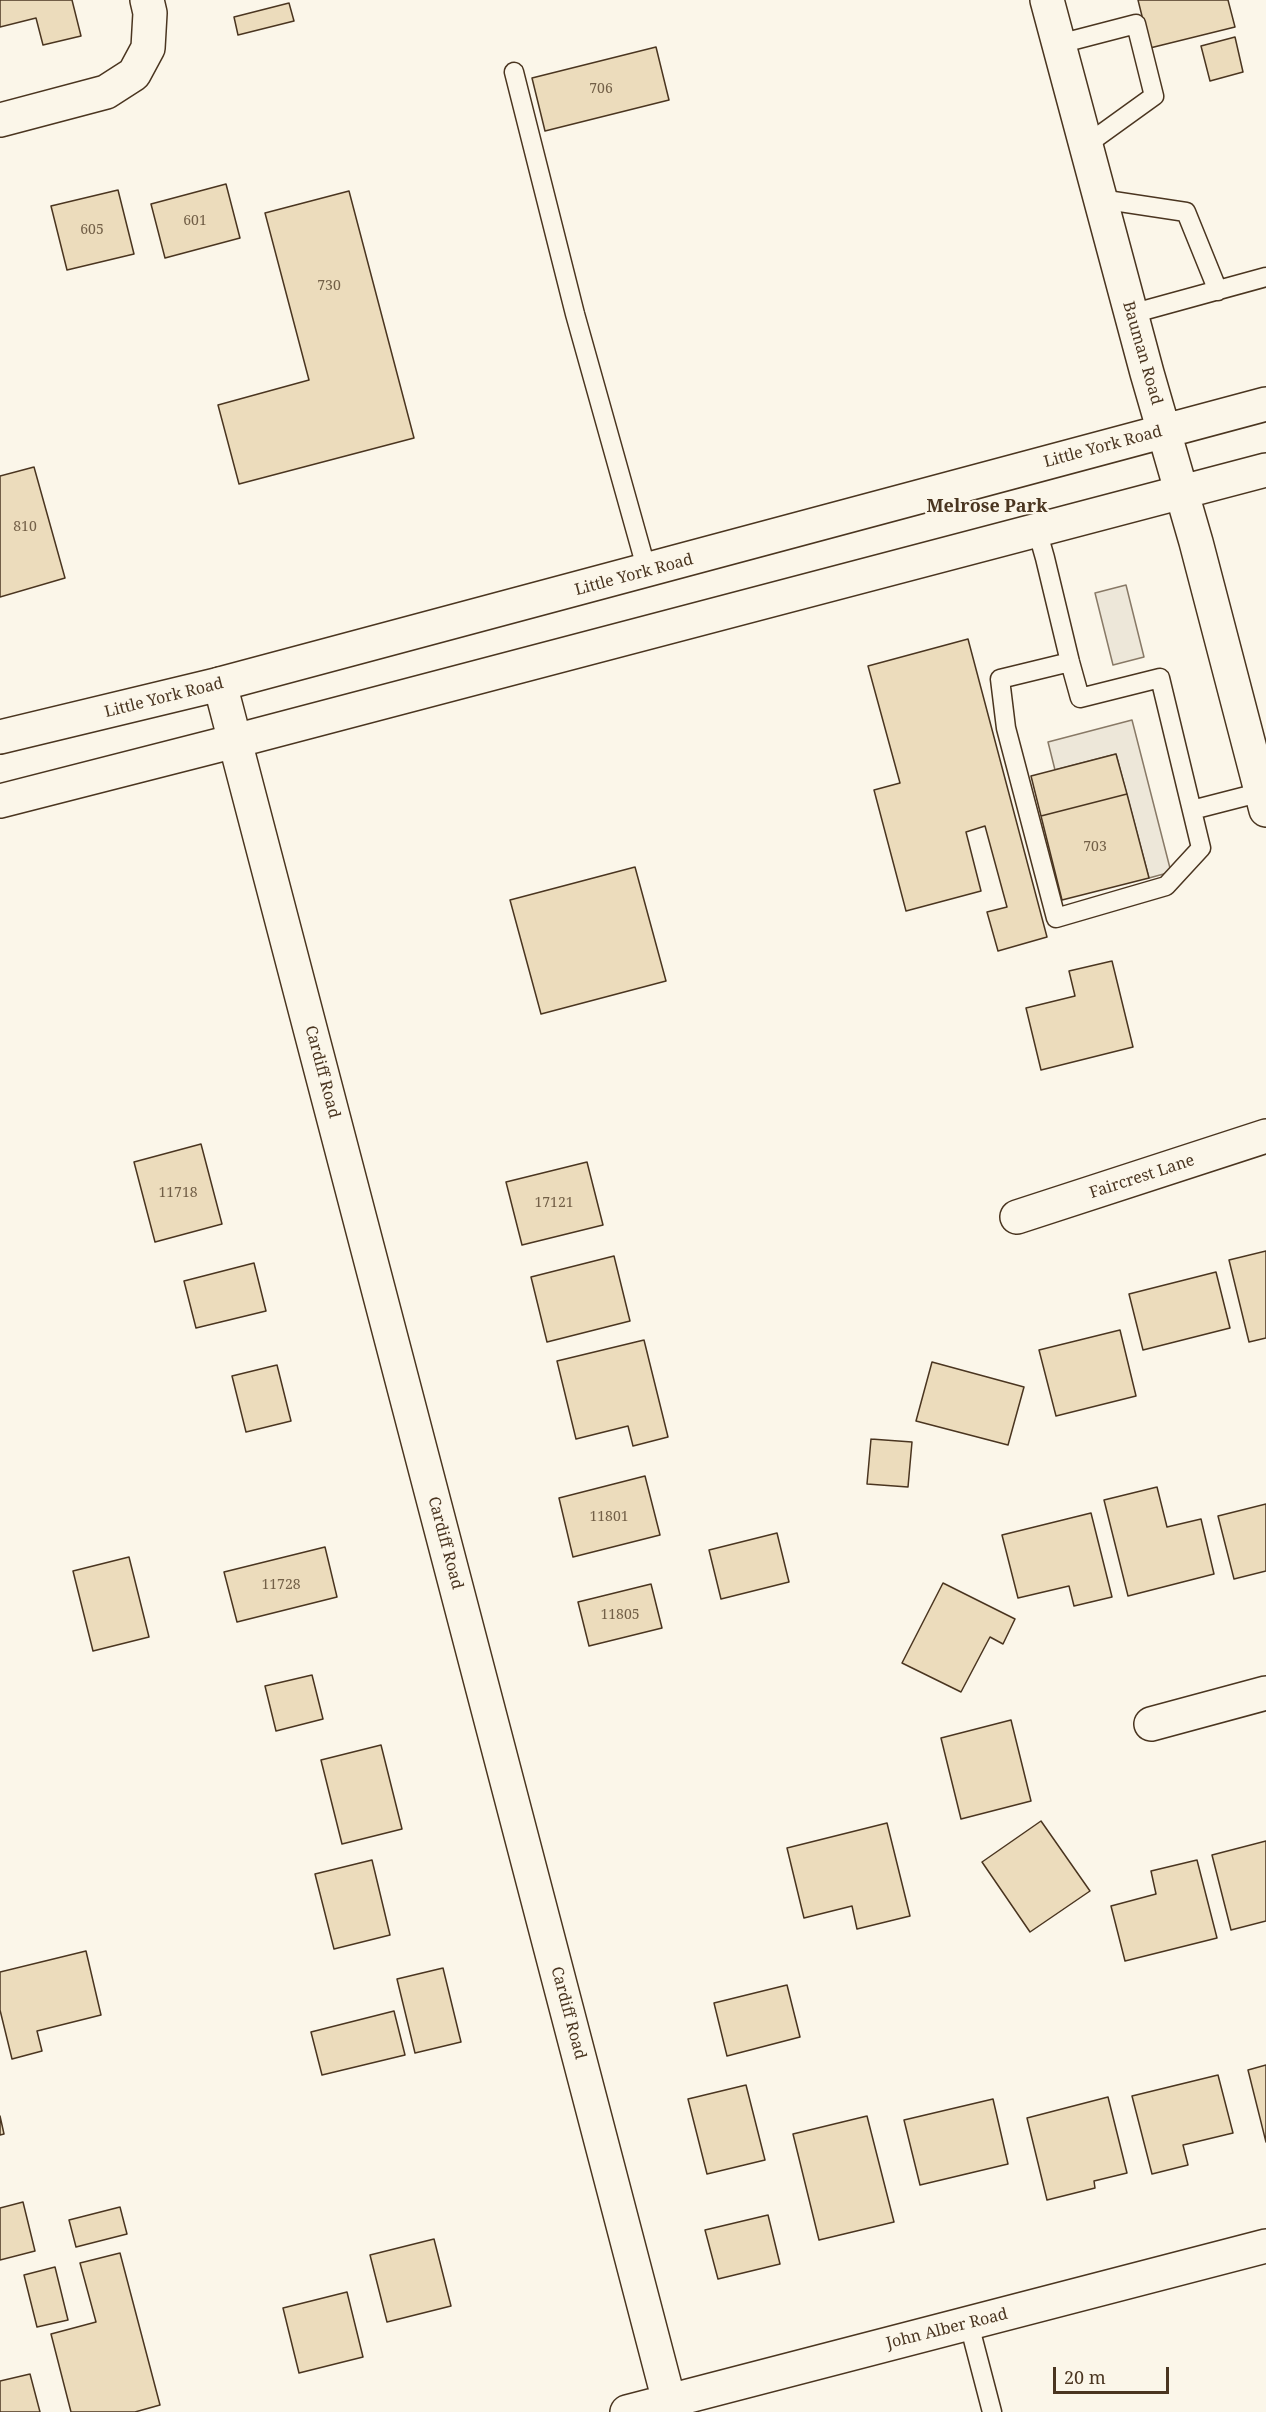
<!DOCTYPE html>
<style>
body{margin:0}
#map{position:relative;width:1266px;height:2412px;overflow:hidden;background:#fbf6e9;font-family:"Noto Serif",serif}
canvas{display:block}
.scale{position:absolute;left:1053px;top:2367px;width:116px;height:27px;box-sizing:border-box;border:3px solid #4a3520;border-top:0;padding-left:8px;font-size:18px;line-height:21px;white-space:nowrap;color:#4a3520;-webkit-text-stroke:4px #fbf6e9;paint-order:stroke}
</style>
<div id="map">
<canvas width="1266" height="2412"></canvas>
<div class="scale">20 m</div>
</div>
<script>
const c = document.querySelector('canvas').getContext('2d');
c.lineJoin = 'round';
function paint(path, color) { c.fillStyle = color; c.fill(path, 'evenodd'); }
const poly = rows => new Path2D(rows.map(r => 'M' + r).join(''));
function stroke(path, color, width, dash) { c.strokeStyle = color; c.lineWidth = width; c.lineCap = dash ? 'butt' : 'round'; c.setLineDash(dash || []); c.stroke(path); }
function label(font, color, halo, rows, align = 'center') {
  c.font = font + ' "Noto Serif",serif'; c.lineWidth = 4.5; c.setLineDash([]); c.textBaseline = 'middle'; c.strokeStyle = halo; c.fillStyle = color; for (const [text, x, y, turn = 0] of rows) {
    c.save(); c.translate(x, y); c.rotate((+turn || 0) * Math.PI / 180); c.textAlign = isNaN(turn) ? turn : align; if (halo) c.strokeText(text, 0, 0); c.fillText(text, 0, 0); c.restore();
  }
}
const parking = poly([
 [1126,585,1144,657,1113,665,1095,593,1126,585],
 [1132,720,1171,872,1149,878,1116,754,1055,770,1048,742,1132,720]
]);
const building = poly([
 [0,0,72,0,81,36,43,45,36,18,0,27,0,0],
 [1138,0,1228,0,1235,27,1150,48,1138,0],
 [289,3,294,21,238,35,234,17,289,3],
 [1235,37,1243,72,1210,81,1201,46,1235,37],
 [656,47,669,100,545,131,532,78,656,47],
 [226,184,240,238,165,258,151,204,226,184],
 [118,190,134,254,67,270,51,206,118,190],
 [349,191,414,438,239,484,218,405,309,380,265,213,349,191],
 [34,467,65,578,0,597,0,476,34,467],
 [968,639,1047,937,998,951,987,912,1007,907,985,826,966,832,981,891,906,911,874,790,900,783,868,666,968,639],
 [1116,754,1127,794,1041,816,1031,776,1116,754],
 [1127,794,1149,878,1062,900,1041,816,1127,794],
 [635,867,666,981,541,1014,510,900,635,867],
 [1112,961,1133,1047,1041,1070,1026,1008,1075,996,1069,971,1112,961],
 [201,1144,222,1224,155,1242,134,1162,201,1144],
 [587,1162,603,1225,522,1245,506,1182,587,1162],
 [1266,1251,1266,1338,1249,1342,1229,1260,1266,1251],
 [614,1256,630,1321,547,1342,531,1277,614,1256],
 [254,1263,266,1311,196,1328,184,1281,254,1263],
 [1216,1272,1230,1328,1143,1350,1129,1294,1216,1272],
 [1120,1330,1136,1396,1056,1416,1039,1350,1120,1330],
 [644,1340,668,1437,633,1446,628,1426,576,1439,557,1361,644,1340],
 [932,1362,1024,1387,1008,1445,916,1421,932,1362],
 [277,1365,291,1421,246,1432,232,1376,277,1365],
 [871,1439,912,1442,908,1487,867,1484,871,1439],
 [645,1476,660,1535,573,1557,559,1498,645,1476],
 [1157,1487,1167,1527,1201,1519,1214,1574,1128,1596,1104,1500,1157,1487],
 [1266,1504,1266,1571,1234,1579,1218,1516,1266,1504],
 [1091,1513,1112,1597,1074,1606,1069,1586,1018,1598,1002,1535,1091,1513],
 [777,1533,789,1582,721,1599,709,1550,777,1533],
 [325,1547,337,1597,237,1622,224,1572,325,1547],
 [129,1557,149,1637,93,1651,73,1571,129,1557],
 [943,1583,1015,1619,1003,1644,990,1637,961,1692,902,1663,943,1583],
 [651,1584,662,1628,589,1646,578,1602,651,1584],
 [312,1675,323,1719,276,1731,265,1686,312,1675],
 [1011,1720,1031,1801,961,1819,941,1738,1011,1720],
 [381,1745,402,1829,342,1844,321,1760,381,1745],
 [1041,1821,1090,1891,1030,1932,982,1862,1041,1821],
 [887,1823,910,1916,857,1929,852,1906,804,1918,787,1848,887,1823],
 [1266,1841,1266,1921,1231,1930,1212,1855,1266,1841],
 [372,1860,390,1935,334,1949,315,1874,372,1860],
 [1197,1860,1217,1938,1125,1961,1111,1906,1156,1894,1151,1871,1197,1860],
 [86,1951,101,2015,37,2031,42,2051,12,2059,0,2010,0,1972,86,1951],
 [443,1968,461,2042,415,2053,397,1979,443,1968],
 [787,1985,800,2037,727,2056,714,2003,787,1985],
 [394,2011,405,2055,322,2075,311,2032,394,2011],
 [1266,2065,1266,2142,1248,2070,1266,2065],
 [1218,2075,1233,2133,1183,2145,1188,2165,1152,2174,1132,2096,1218,2075],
 [746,2085,765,2160,707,2174,688,2099,746,2085],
 [1108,2097,1127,2173,1094,2181,1095,2188,1047,2200,1027,2118,1108,2097],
 [993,2099,1008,2164,920,2185,904,2120,993,2099],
 [0,2116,4,2134,0,2135,0,2116],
 [867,2116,894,2222,819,2240,793,2134,867,2116],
 [23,2202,35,2251,0,2260,0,2208,23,2202],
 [120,2207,127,2234,76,2247,69,2220,120,2207],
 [768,2215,780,2264,718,2279,705,2230,768,2215],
 [434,2239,451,2306,387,2322,370,2255,434,2239],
 [120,2253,160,2405,135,2412,71,2412,51,2334,96,2322,80,2263,120,2253],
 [55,2267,68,2320,37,2327,24,2275,55,2267],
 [347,2292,363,2357,299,2373,283,2308,347,2292],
 [30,2374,40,2412,0,2412,0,2381,30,2374]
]);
const lane = poly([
 [1059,44,1136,24,1154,96,1086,145],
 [514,72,575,314,647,571],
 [1100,199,1186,212,1218,291],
 [1131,314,1266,277],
 [1037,530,1045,558,1070,662,1080,698,1160,678,1201,848,1166,886,1056,918,1006,728,1000,679,1070,662],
 [1192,810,1262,792],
 [969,2324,992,2412]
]);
const street = poly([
 [0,120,106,92,134,74,148,48,150,13,147,0],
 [220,684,669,2401],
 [1017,1217,1266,1136],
 [1151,1724,1266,1693],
 [627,2412,1266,2246]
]);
const secondary = poly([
 [1047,0,1147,373,1196,542,1266,810],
 [0,737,220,684,1266,404],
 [0,801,235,741,1266,470]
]);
const numberNames = [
 ["706",601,89],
 ["601",195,221],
 ["605",92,230],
 ["730",329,286],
 ["810",25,527],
 ["703",1095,847],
 ["11718",178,1193],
 ["17121",554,1203],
 ["11801",609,1517],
 ["11728",281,1585],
 ["11805",620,1615]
];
const streetNames = [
 ["Bauman Road",1142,353,74],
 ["Little York Road",1103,447,-15],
 ["Little York Road",634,575,-15],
 ["Little York Road",164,698,-14],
 ["Cardiff Road",322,1072,75],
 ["Faircrest Lane",1142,1177,-18],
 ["Cardiff Road",445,1543,75],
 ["Cardiff Road",568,2013,75],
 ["John Alber Road",947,2329,-14]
];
const neighbourhoodNames = [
 ["Melrose Park",987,507]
];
paint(parking, '#ede7d9');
stroke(parking, '#887966', 1.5);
paint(building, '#ecdcbc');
stroke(building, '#4a3520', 1.5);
stroke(lane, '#4a3520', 21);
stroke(street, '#4a3520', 36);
stroke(secondary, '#4a3520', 36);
stroke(lane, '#fbf6e9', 18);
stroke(street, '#fbf6e9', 33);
stroke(secondary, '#fbf6e9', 33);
label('14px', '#725f47', null, numberNames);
label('16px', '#4a3520', '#fbf6e9', streetNames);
label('bold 18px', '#4a3520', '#fbf6e9', neighbourhoodNames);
</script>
